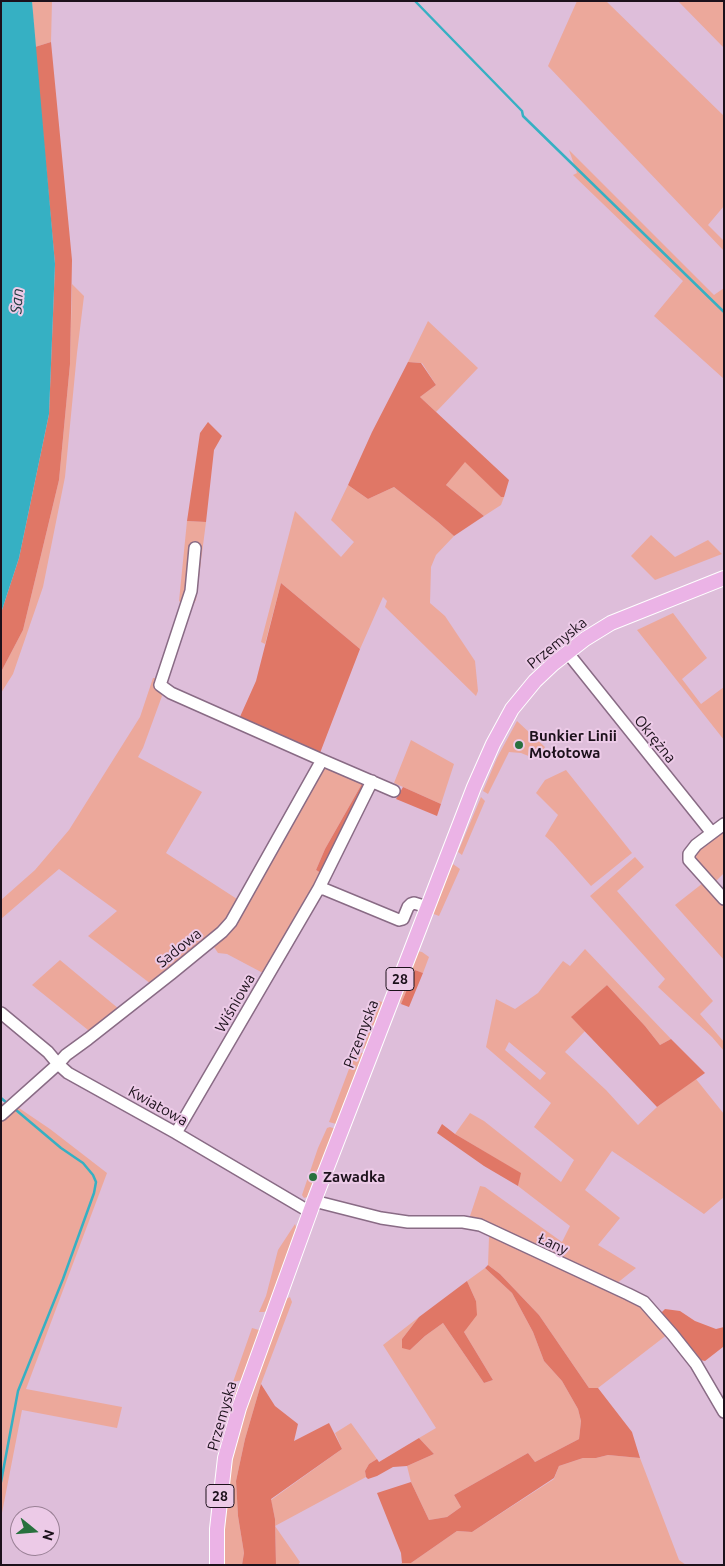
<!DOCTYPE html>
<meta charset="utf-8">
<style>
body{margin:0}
#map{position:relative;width:725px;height:1566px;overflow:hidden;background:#debeda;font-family:Ubuntu,sans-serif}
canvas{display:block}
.frame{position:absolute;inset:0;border:2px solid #1c111b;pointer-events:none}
.north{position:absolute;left:10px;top:1506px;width:50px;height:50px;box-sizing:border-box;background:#eccae7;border:1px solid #998095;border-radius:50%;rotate:107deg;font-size:14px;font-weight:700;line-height:20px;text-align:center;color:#1c111b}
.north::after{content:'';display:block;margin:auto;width:18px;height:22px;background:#28713e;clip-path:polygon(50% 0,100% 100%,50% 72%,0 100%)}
</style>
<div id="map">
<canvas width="725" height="1566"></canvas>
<div class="frame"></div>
<div class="north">N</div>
</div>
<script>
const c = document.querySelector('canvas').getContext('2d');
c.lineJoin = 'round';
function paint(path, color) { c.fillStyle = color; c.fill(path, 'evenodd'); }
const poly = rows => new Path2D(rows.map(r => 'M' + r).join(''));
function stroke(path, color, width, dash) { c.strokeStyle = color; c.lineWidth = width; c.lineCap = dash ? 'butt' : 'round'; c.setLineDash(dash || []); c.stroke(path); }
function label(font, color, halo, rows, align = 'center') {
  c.font = font + ' Ubuntu,sans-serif'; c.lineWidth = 4; c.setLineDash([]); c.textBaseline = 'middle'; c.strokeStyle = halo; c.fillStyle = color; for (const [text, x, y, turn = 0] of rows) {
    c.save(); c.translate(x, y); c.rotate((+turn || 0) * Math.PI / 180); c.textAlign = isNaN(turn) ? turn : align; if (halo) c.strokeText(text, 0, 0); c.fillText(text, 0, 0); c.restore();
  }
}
const green = poly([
 [32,1,52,1,51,42,35,47],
 [577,1,606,1,724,116,724,206,708,225,724,241,724,251,548,66],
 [678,1,724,1,724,48],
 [569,150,714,295,724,288,724,379,654,316,683,281,573,175,577,173],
 [72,284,84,296,77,353,65,477,43,587,13,674,1,693,1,672,23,630,59,480,70,364],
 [428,321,478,368,436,412,420,397,436,385,422,363,408,362],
 [465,461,501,497,504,497,501,505,484,516,446,485],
 [348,485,368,499,394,487,438,522,454,536,436,555,431,567,430,603,445,616,475,661,478,691,476,696,385,607,387,601,383,597,360,649,281,583,265,644,261,642,295,511,341,557,354,542,331,520],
 [187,521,206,522,196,600,190,610,179,601],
 [651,535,675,557,708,540,722,554,655,580,631,556],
 [673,613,707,658,682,679,701,704,724,687,724,740,637,630],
 [153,678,158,678,157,685,162,696,143,748,138,757,202,792,166,853,237,899,218,932,151,984,88,936,117,911,59,869,1,919,1,900,35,870,69,830,140,717],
 [517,721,545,747,541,755,531,757,521,753,509,752,488,794,483,791,497,758],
 [411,740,454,764,441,804,394,783],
 [327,765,363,782,325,849,316,870,321,873,266,973,261,972,227,954,218,953,214,947,231,929,322,768],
 [566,770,632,853,591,886,553,843,545,836,558,815,536,793,545,780],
 [481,797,485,801,462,855,458,852],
 [724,829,724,873,715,882,693,857,696,850],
 [635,857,644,867,617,891,713,1001,700,1014,724,1042,724,1051,712,1037,658,987,665,979,590,896],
 [453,864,460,869,439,916,431,913,447,875],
 [703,883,724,905,724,960,675,905],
 [585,949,671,1039,660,1045,645,1026,607,985,572,1018,585,1031,565,1052,606,1090,638,1125,657,1107,696,1079,724,1114,724,1197,704,1214,612,1151,585,1190,620,1218,598,1245,636,1268,616,1284,469,1219,480,1186,485,1187,562,1242,570,1226,518,1186,520,1173,455,1134,470,1113,484,1121,561,1182,574,1160,534,1127,551,1103,486,1047,496,999,515,1009,538,993,563,961,570,966],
 [509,1042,546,1073,540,1080,505,1050],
 [417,951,422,952,429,957,423,973,415,970,401,1004,398,1000],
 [60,960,119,1009,92,1031,88,1030,32,985],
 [378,1001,383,1002,384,1004,366,1049,361,1048,358,1044,373,1003],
 [357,1052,363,1053,364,1055,338,1123,336,1124,329,1122,355,1053],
 [1,1102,4,1104,16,1106,50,1129,107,1173,26,1389,122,1407,117,1428,22,1410,1,1518],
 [330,1127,336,1129,324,1160,317,1170,307,1197,304,1198,302,1195,318,1148,327,1128],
 [295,1224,298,1232,269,1310,264,1312,259,1312,266,1296,278,1250],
 [493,1235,626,1296,646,1310,668,1334,598,1388,589,1388,539,1315,500,1274,488,1265,489,1237],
 [485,1268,512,1293,533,1332,544,1361,562,1381,578,1409,581,1421,579,1439,535,1462,528,1453,454,1495,461,1507,447,1517,429,1520,411,1482,407,1466,434,1454,419,1438,436,1428,383,1345,419,1317,402,1339,410,1350,425,1336,443,1323,484,1383,493,1380,464,1332,476,1301,467,1281],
 [290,1297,292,1302,261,1384,245,1439,236,1481,238,1516,244,1553,242,1565,221,1565,223,1512,231,1464,243,1414,284,1300],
 [252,1328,259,1330,260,1332,244,1374,242,1380,233,1382],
 [232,1386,239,1387,239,1389,225,1439,219,1440],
 [351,1423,377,1459,369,1464,365,1471,366,1477,275,1526,300,1562,298,1565,276,1565,275,1519,271,1500,342,1449,335,1433],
 [608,1455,640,1458,679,1560,686,1565,399,1565,402,1563,411,1563,457,1531,472,1532,554,1479,559,1466,583,1458,596,1458]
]);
const forest = poly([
 [51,42,72,260,70,364,59,480,23,630,1,672,1,613,19,558,49,414,55,264,35,47],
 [408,362,421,363,436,385,420,397,509,480,504,497,501,497,465,462,446,485,484,516,454,536,438,522,394,487,368,499,348,485,372,432],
 [208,422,222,436,214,450,206,522,187,521,200,433],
 [281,583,360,649,320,753,239,719,256,681],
 [363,782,368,784,321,873,316,870,325,849],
 [403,787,441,804,437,816,396,799],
 [415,970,423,973,409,1007,401,1004],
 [607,985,645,1026,660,1045,671,1039,705,1073,657,1107,571,1017],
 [442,1124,455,1134,521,1173,518,1186,484,1166,437,1133],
 [488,1265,500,1274,539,1315,589,1388,598,1388,632,1432,640,1458,608,1455,596,1458,583,1458,559,1466,554,1478,472,1532,457,1531,411,1563,402,1563,401,1553,377,1493,411,1482,429,1520,447,1517,461,1507,454,1495,528,1453,535,1462,579,1439,581,1421,578,1409,562,1381,544,1361,533,1332,512,1293,485,1268],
 [467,1281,476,1301,477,1315,464,1332,493,1380,484,1383,443,1323,425,1336,410,1350,402,1348,402,1339,419,1317],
 [665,1309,680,1311,695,1321,716,1329,724,1327,723,1347,705,1361,700,1360,695,1352,678,1335,661,1313],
 [261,1384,275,1406,298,1424,294,1441,329,1423,342,1449,271,1499,275,1519,276,1565,242,1565,244,1553,238,1516,236,1481,245,1439],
 [419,1438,434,1454,407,1466,393,1467,377,1476,368,1479,366,1477,365,1471,369,1464,377,1459,379,1462]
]);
const water = poly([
 [1,1,32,1,55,264,49,414,19,558,1,613]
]);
const stream = poly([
 [415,1,522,111,523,116,724,312],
 [1,1098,7,1103],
 [1,1482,18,1391,63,1279,94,1193,96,1182,93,1175,83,1163,61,1148,16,1110]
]);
const minor = poly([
 [195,548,191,591,160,685,171,693,322,760],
 [567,652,712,833],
 [724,824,696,845,689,854,689,860,724,899],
 [319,888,372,781],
 [1,1013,48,1052,58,1064,66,1055,88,1039,172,973,222,932,231,922,322,760,394,791],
 [1,1115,58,1064,68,1073,176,1133,310,1212],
 [176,1133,319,888,324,889,399,920,403,919,408,907,411,904,414,903,427,907],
 [314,1201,381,1218,408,1222,463,1222,480,1225,628,1294,644,1302,673,1335,696,1364,724,1412]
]);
const major = poly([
 [217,1565,217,1529,225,1458,239,1408,314,1201,376,1041,474,787,493,744,512,709,535,681,553,664,585,639,611,623,724,578]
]);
const markers = [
 [519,745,5,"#28713e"],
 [313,1177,5,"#28713e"]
];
const shields = [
 [400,979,28],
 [220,1496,28]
];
const shieldNames = [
 ["28",400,979],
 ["28",220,1496]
];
const streetNames = [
 ["Przemyska",557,643,-39],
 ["Okrężna",655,739,51],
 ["Sadowa",179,948,-39],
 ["Wiśniowa",235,1003,-60],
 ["Przemyska",361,1034,-69],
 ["Kwiatowa",158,1106,29],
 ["Łany",553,1244,25],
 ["Przemyska",222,1416,-74]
];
const poiNames = [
 ["Bunkier Linii",529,736],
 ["Mołotowa",529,753],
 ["Zawadka",323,1177]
];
const waterNames = [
 ["San",17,301,-85]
];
paint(green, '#eca89b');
paint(forest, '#e07766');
paint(water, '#36b0c3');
stroke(stream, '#36b0c3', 2.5);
stroke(minor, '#896b85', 14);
stroke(major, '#fff', 16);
stroke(minor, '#fff', 11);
stroke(major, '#ebb3e6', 14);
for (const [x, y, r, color] of markers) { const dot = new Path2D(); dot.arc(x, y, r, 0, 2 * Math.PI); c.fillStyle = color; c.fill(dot); stroke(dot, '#eccae7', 2); }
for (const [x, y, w] of shields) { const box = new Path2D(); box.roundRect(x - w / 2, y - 11.5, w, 23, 4); c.fillStyle = '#eccae7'; c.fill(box); stroke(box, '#1c111b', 1); }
label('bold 14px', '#1c111b', null, shieldNames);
label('15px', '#1c111b', '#eccae7', streetNames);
label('bold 15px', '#1c111b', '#eccae7', poiNames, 'left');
label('italic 16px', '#1d373c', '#eccae7', waterNames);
</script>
